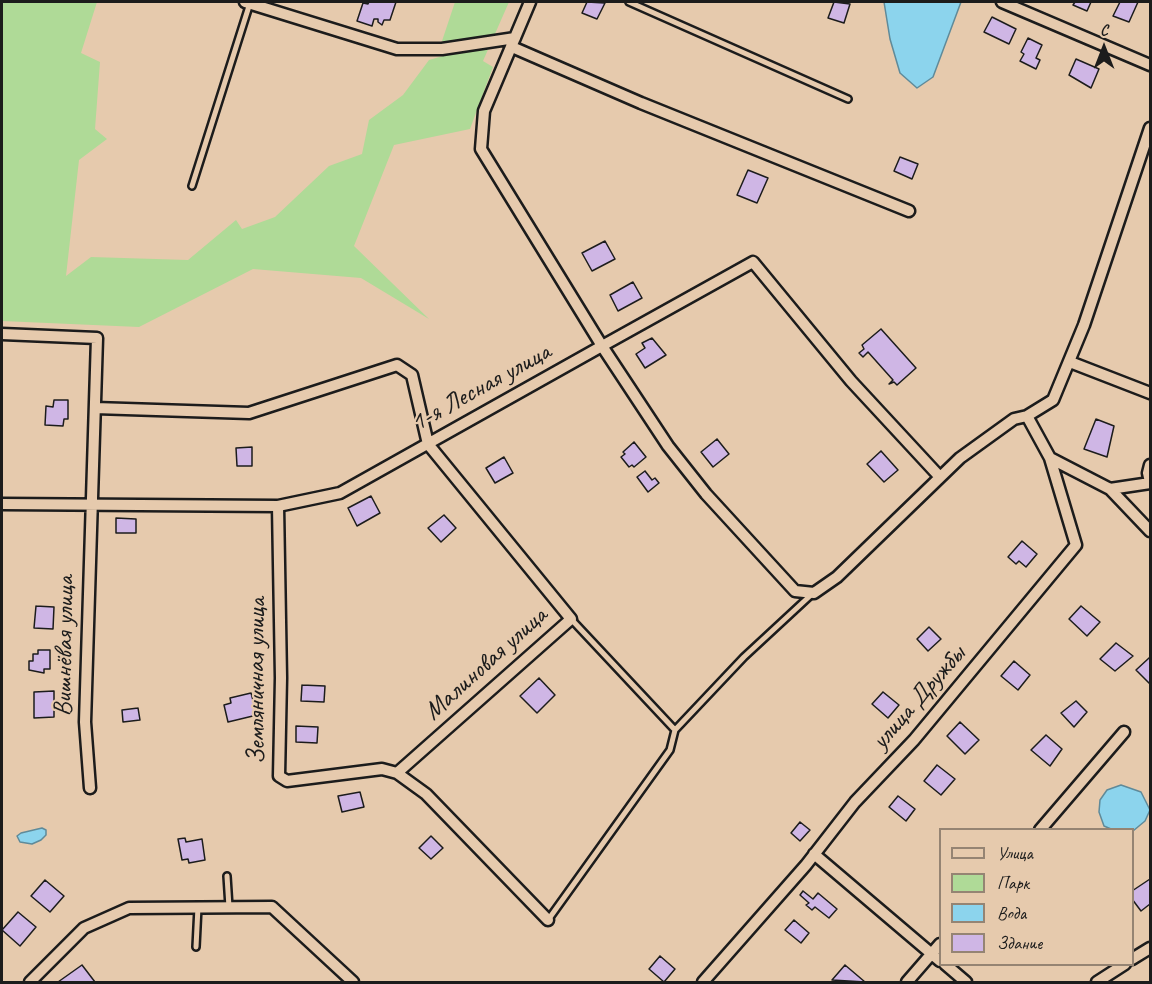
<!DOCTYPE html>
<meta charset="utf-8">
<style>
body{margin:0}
#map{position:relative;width:1152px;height:984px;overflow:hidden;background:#e6caad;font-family:Caveat,sans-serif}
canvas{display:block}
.frame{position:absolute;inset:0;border:3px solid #1c1c1c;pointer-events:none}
.legend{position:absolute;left:939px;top:828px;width:195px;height:138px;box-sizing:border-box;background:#e6caad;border:2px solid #958473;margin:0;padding:8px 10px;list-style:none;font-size:18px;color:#1c1c1c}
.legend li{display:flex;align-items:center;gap:12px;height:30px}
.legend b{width:30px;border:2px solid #958473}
.north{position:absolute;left:1074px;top:18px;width:60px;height:60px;-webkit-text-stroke:4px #e6caad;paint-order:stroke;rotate:0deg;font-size:16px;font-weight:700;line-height:24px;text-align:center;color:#1c1c1c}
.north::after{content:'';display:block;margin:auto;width:21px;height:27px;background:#1c1c1c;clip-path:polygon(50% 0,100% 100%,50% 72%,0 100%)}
</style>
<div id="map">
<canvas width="1152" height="984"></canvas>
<div class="frame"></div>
<ul class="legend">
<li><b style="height:8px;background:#e6caad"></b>Улица</li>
<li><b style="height:16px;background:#afda97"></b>Парк</li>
<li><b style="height:16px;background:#8cd4ed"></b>Вода</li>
<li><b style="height:16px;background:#cfb6e5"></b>Здание</li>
</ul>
<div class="north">С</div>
</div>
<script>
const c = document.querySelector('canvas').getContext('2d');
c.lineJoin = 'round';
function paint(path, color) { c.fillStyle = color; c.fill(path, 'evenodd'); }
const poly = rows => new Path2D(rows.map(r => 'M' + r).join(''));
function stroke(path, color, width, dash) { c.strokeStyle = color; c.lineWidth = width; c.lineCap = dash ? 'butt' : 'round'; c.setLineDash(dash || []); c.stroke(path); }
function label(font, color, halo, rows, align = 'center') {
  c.font = font + ' Caveat,sans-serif'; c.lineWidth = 4.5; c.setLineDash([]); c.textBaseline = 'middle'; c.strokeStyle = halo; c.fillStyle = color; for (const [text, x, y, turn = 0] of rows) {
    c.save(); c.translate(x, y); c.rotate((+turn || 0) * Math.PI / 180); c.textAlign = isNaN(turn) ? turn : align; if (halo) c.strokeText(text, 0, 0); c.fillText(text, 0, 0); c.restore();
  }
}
const green = poly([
 [2,2,97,2,81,53,100,62,95,129,107,139,79,160,66,276,91,257,188,260,236,220,242,229,275,217,329,166,362,154,369,120,403,95,429,60,467,49,442,41,455,2,509,2,483,61,493,67,470,129,394,145,354,246,429,319,361,278,253,269,139,327,2,321]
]);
const water = poly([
 [884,2,961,2,933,77,917,88,900,73,890,39,884,2],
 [1121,785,1141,792,1150,810,1145,821,1133,831,1111,829,1104,826,1099,812,1100,800,1107,790,1121,785],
 [42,828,46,830,46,835,41,840,32,844,20,842,17,836,21,833,42,828]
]);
const building = poly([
 [369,2,396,2,390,20,384,20,382,25,378,22,378,19,374,19,372,26,357,21,363,3,368,4,369,2],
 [587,2,605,3,597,19,582,13,587,2],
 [834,2,850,4,844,23,828,18,834,2],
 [1075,2,1091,2,1087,11,1073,5,1075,2],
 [1120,2,1138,2,1129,22,1113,16,1120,2],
 [992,17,1016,29,1009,44,984,32,992,17],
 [1028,38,1042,45,1036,58,1040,60,1036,69,1020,61,1024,54,1021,52,1028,38],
 [1076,59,1099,69,1091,88,1069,75,1076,59],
 [900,157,918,164,912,179,894,171,900,157],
 [748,170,768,178,757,203,737,195,748,170],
 [605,241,615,259,592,271,582,253,605,241],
 [633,282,642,298,618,311,610,295,633,282],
 [881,329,916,368,897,385,894,382,889,384,893,380,868,352,863,357,859,353,864,349,862,345,881,329],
 [652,338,666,355,645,368,636,354,645,348,642,343,652,338],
 [54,400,68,400,68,419,64,419,63,426,45,425,46,406,53,407,54,400],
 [1096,419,1114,426,1107,457,1084,449,1096,419],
 [717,439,729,454,713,467,701,452,717,439],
 [634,442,646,457,634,467,632,465,629,467,621,457,625,454,623,452,634,442],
 [252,447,252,466,237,466,236,448,252,447],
 [881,451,898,470,884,482,867,464,881,451],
 [504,457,513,473,495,483,486,468,504,457],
 [645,471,652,480,655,478,659,483,648,492,637,477,645,471],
 [371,496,380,513,357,526,348,508,371,496],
 [444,515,456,528,441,542,428,528,444,515],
 [116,518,136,519,136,533,116,533,116,518],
 [1022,541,1037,554,1026,567,1019,561,1016,564,1008,557,1022,541],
 [36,606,54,607,53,629,34,628,36,606],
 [1081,606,1100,622,1087,636,1069,619,1081,606],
 [929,627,941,639,928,651,917,639,929,627],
 [1116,643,1133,656,1115,671,1100,659,1116,643],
 [38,650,50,650,50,669,44,669,44,673,29,670,29,661,33,661,33,654,38,654,38,650],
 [1149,658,1150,659,1150,684,1136,670,1149,658],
 [1014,661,1030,675,1018,690,1001,676,1014,661],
 [539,678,555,695,537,713,520,696,539,678],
 [302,685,325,686,324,702,301,701,302,685],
 [54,691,54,717,34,718,34,692,54,691],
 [883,692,899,705,888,718,872,704,883,692],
 [251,693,257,715,228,722,224,705,231,703,230,698,251,693],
 [1076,701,1087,712,1074,727,1061,713,1076,701],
 [138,708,140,720,123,722,122,710,138,708],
 [960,722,979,740,965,754,947,736,960,722],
 [296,726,318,727,317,743,296,742,296,726],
 [1046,735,1062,749,1050,766,1031,750,1046,735],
 [937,765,955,779,941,795,924,781,937,765],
 [360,792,364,807,342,812,338,796,360,792],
 [898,796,915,809,906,821,889,807,898,796],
 [800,822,810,830,800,841,791,833,800,822],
 [431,836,443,848,431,859,419,848,431,836],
 [185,838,186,842,202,839,205,860,189,863,188,859,182,860,178,839,185,838],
 [1150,879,1150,904,1141,911,1132,899,1132,891,1150,879],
 [45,880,64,896,50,912,31,896,45,880],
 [803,891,813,899,818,893,837,909,829,918,815,907,812,910,806,905,809,903,800,895,803,891],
 [18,912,36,927,20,946,2,930,18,912],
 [794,920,809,933,801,943,785,930,794,920],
 [660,956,675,969,664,982,649,969,660,956],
 [82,965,95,982,58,982,82,965],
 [845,965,865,982,832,980,845,965]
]);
const service = poly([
 [629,2,848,99],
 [192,186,250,3],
 [571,619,675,730,744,657,812,594],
 [227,876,229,907],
 [548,920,670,750,675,730],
 [196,947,198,907]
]);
const minor = poly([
 [245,2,397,49,442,49,515,38],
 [1002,2,1150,65],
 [512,47,641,103,909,211],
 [2,334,97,338,85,722,90,788],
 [1070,362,1150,393],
 [95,408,249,413,397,365,412,375,428,444,571,619,397,773],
 [1050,458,1110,489,1150,531],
 [1150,465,1148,473,1150,482],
 [939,476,851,381,753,262,602,346,668,446,706,494,795,591,814,593,837,577,960,458,1014,419,1027,416,1053,400,1084,325,1150,128],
 [1110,489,1150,483],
 [2,504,278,506,340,493,602,346,481,149,484,111,530,2],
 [278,506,281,678,279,776,287,781,382,769,397,773,426,794,548,920],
 [1040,830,1124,732],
 [814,854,940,961],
 [1132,959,1150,948],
 [945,964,966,982],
 [30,982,84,928,129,908,272,907,353,982],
 [703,982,806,865,855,802,914,740,1076,545,1050,458,1027,416],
 [907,982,940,944],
 [1097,982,1125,964]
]);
const streetNames = [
 ["1-я Лесная улица",481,388,-29],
 ["Вишнёвая улица",65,646,-89],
 ["Малиновая улица",486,664,-42],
 ["Земляничная улица",257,681,-90],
 ["улица Дружбы",919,698,-49]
];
paint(green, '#afda97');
paint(water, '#8cd4ed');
stroke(water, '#5f8a99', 1.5);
paint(building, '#cfb6e5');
stroke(building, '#1c1c1c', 1.5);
stroke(service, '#1c1c1c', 10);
stroke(minor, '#1c1c1c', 15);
stroke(service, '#e6caad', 5);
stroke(minor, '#e6caad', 10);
label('26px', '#1c1c1c', '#e6caad', streetNames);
</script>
